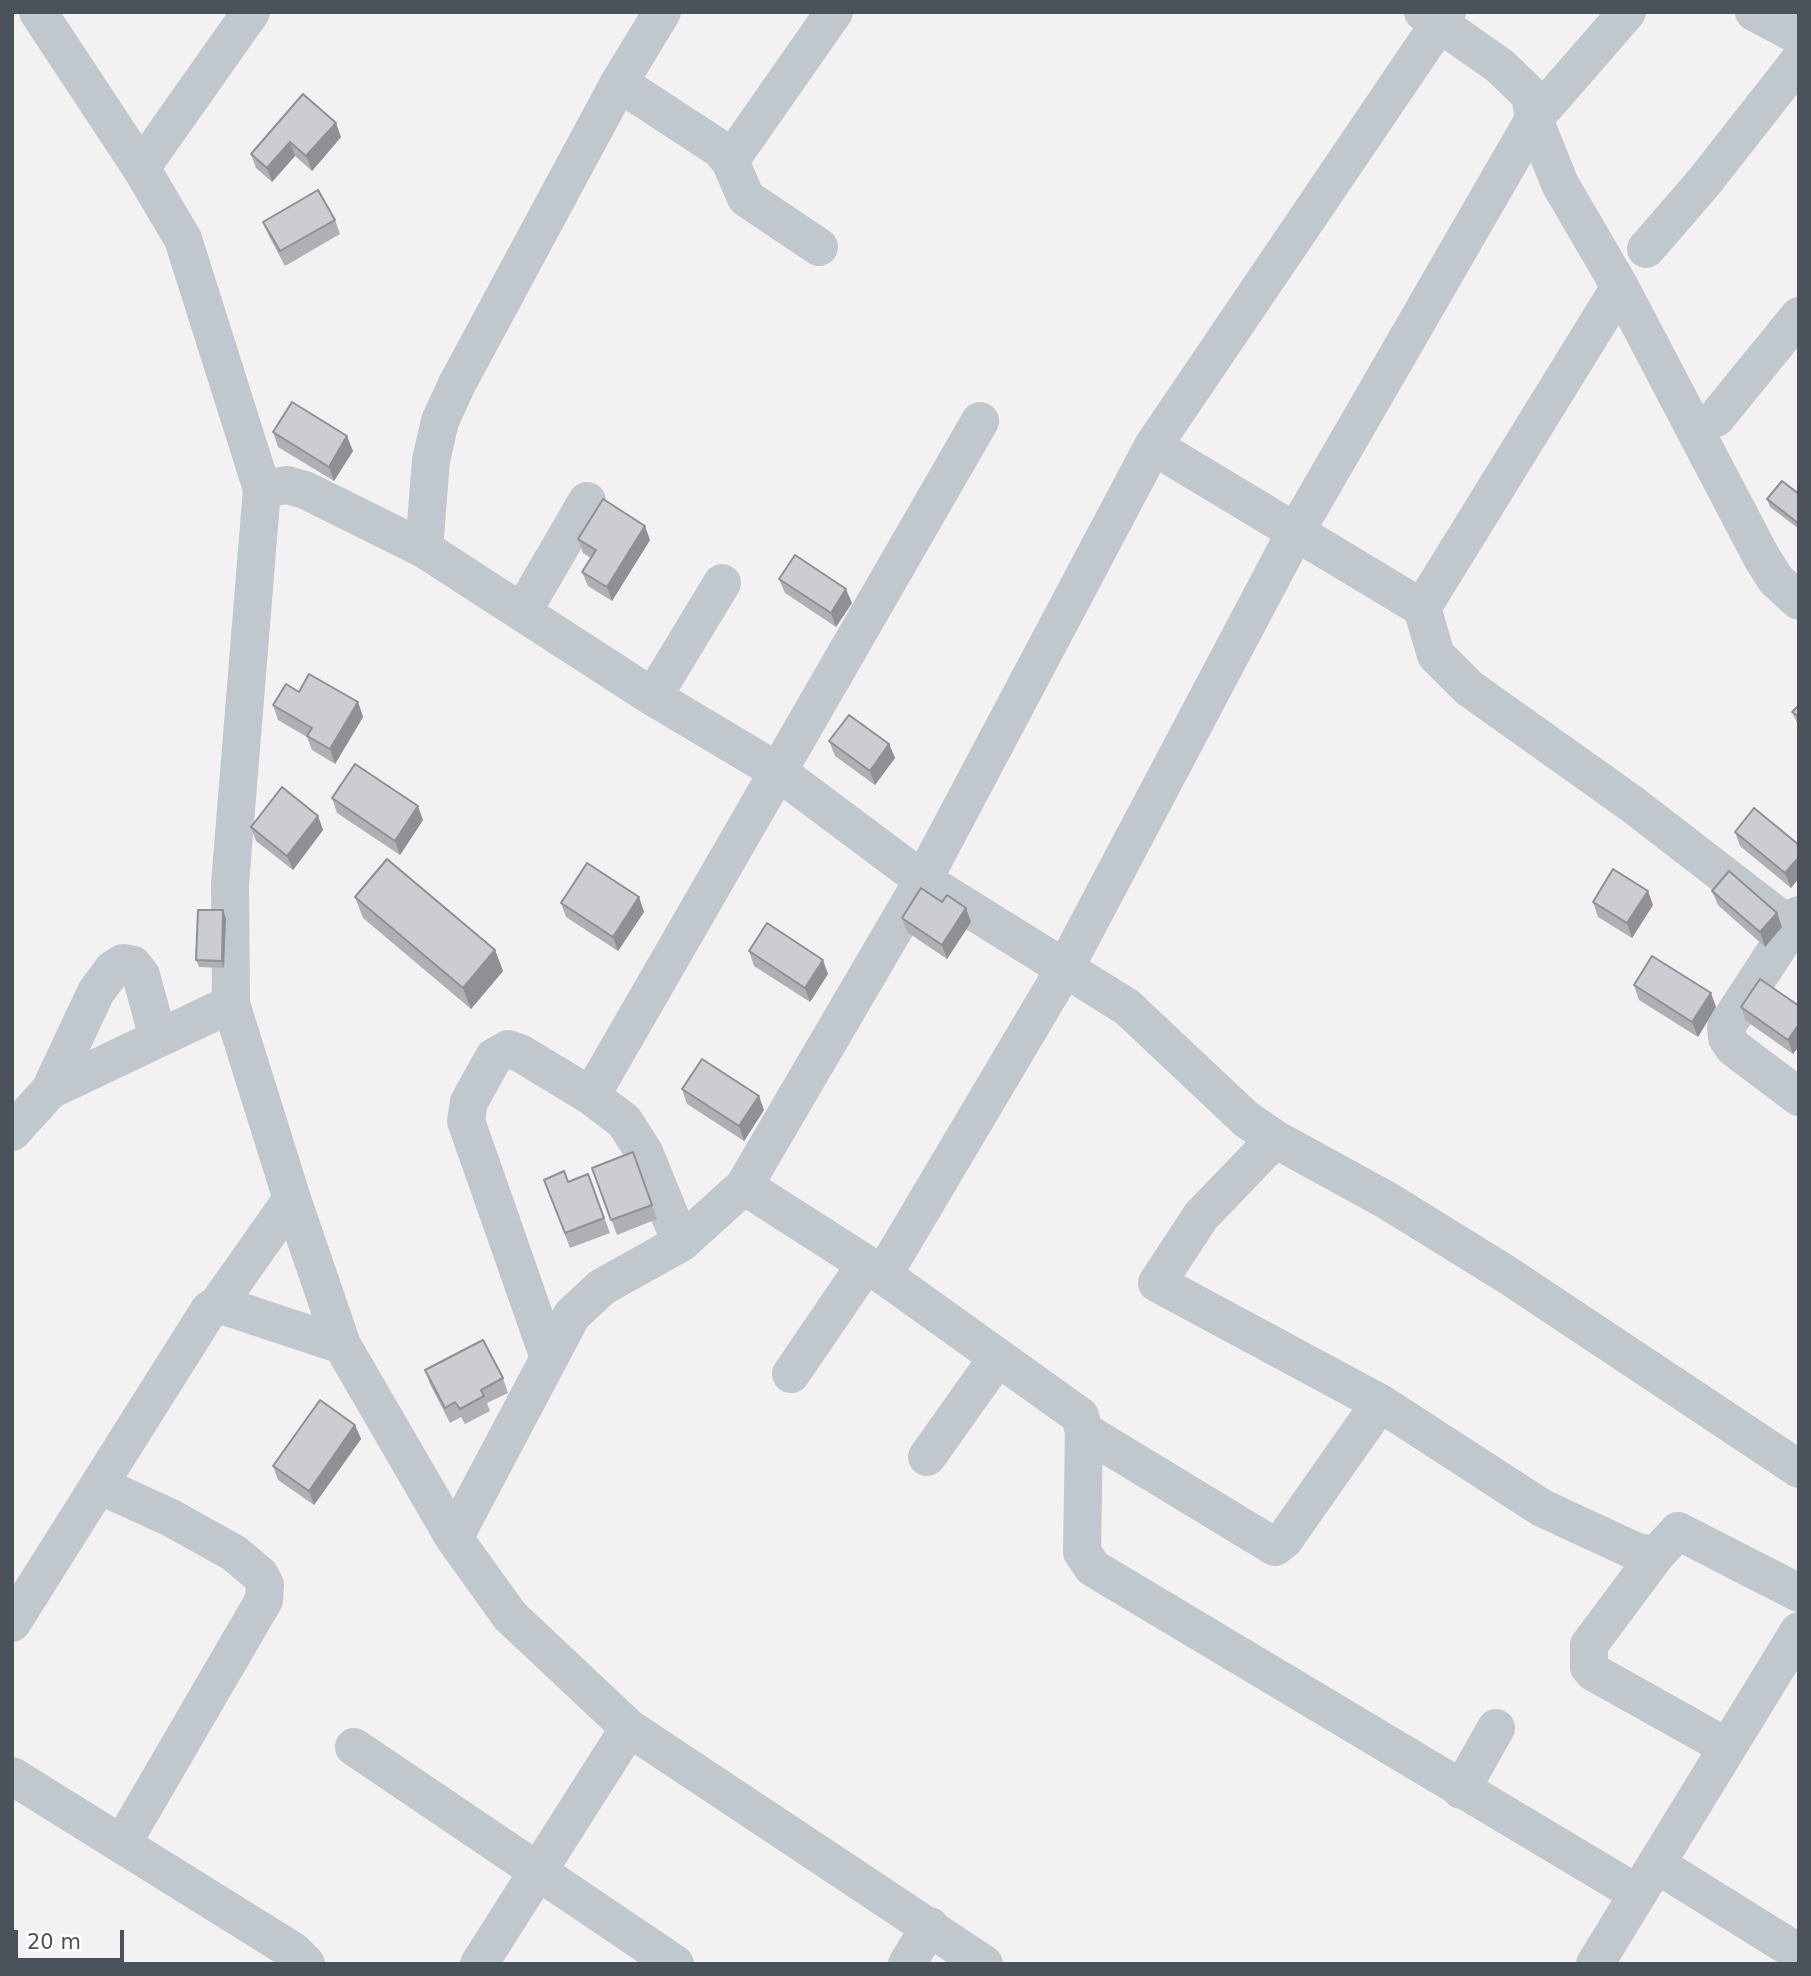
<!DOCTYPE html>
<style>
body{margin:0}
#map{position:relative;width:1811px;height:1976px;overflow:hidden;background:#f3f1f1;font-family:"DejaVu Sans",sans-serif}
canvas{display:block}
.frame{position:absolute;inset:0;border:14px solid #4a535c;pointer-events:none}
.scale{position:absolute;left:14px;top:1930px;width:110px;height:32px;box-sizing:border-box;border:4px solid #4a535c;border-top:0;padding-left:9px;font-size:21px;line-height:24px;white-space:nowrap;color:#4a535c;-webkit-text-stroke:5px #fff;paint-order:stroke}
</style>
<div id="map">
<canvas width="1811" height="1976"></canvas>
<div class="frame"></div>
<div class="scale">20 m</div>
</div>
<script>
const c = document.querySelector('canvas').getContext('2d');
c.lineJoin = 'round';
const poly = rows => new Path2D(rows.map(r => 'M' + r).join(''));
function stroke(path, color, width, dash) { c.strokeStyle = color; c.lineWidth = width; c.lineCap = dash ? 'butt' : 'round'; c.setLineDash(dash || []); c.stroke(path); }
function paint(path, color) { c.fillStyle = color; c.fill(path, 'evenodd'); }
const minor = poly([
 [38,12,141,168,183,239,262,489,230,884,231,1004,292,1199,342,1345,454,1538,510,1616,629,1728,984,1964],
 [1423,12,1500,66,1530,95,1534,119,1560,184,1620,287,1762,558,1776,580,1799,601],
 [1754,12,1799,36],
 [619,83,720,149,730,161,746,198,819,247],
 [730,161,834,12],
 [141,168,251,12],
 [1646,249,1704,182,1799,61],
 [1716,418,1799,316],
 [1153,446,1422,608,1436,655,1469,688,1632,804,1790,926],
 [262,489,287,485,305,490,424,549,653,697,777,771,923,880,1127,1007,1246,1119,1275,1139,1388,1201,1509,1276,1799,1469],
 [424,549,431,460,440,421,457,384,619,83,662,12],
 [1422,608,1620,287],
 [523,611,587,501],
 [653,697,722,583],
 [1799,915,1726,1027,1727,1038,1734,1048,1799,1097],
 [50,1090,96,992,113,969,123,963,133,965,141,975,158,1038],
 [591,1096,980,421],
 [12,1132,50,1090,231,1004],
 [1275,1139,1201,1216,1157,1283,1380,1403,1542,1508,1637,1552,1656,1555],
 [744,1186,883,1275,1080,1416,1084,1431,1082,1552,1093,1568,1638,1894],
 [883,1275,1065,968,1295,533,1534,119,1627,12],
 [218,1304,342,1345],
 [549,1358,466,1121,469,1102,494,1057,508,1049,520,1053,591,1096,624,1121,644,1152,681,1243],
 [791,1374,866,1264],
 [1084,1431,1275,1547,1284,1540,1380,1403],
 [927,1457,998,1357],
 [99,1485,171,1518,234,1553,260,1575,265,1585,264,1600,122,1844],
 [454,1538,572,1315,602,1287,681,1243,744,1186,923,880,1153,446,1447,12],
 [12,1623,209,1310,218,1304,292,1199],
 [354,1747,675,1964],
 [1727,1747,1593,1672,1589,1667,1589,1645,1656,1555,1678,1531,1799,1593],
 [12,1776,293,1951,306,1964],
 [1461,1790,1496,1728],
 [1656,1864,1799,1953],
 [479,1964,629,1728],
 [907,1964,930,1926],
 [1595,1964,1799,1631]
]);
const wall = poly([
 [303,94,341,137,312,171,295,156,272,182,256,168,251,154],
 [335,220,340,234,285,266,269,236,263,222],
 [273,432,353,451,334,481,278,447],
 [1799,494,1799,529,1770,507,1767,499],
 [578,539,650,540,612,601,588,586,582,572,591,558,583,553],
 [779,579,852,603,836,627,785,593],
 [299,692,358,702,363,717,335,764,312,750,307,737,278,720,273,705],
 [1799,705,1799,727,1792,712],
 [829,741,889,744,895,758,875,785,835,756],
 [332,798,423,820,400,855,337,813],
 [318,816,323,830,293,870,256,841,251,827],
 [1735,832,1799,845,1799,878,1791,888,1740,846],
 [1712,891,1777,913,1782,927,1765,947,1718,905],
 [355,897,495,950,503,971,471,1009,363,918],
 [639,897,644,912,618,951,566,917,561,903],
 [1593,902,1653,905,1632,938,1598,917],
 [226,918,224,968,199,967,196,960],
 [902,918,971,922,947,959,907,932],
 [749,951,828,974,810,1002,754,966],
 [1634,985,1716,1007,1698,1037,1639,1000],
 [1799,1006,1799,1046,1793,1054,1746,1021,1741,1007],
 [682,1089,764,1110,744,1141,687,1104],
 [633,1152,657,1219,617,1235,592,1168],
 [588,1174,610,1233,570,1248,544,1180,568,1182],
 [425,1370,503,1378,508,1393,487,1403,490,1411,465,1424,461,1417,450,1423,430,1384],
 [355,1425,361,1439,314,1505,278,1480,273,1466]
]);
const shadedWall = poly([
 [336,123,341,137,312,171,306,156],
 [290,142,295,156,272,182,267,168],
 [347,436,353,451,334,481,329,467],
 [645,526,650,540,612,601,607,587],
 [846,589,852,603,836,627,831,613],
 [358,702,363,717,335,764,330,749],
 [889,744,895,758,875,785,870,771],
 [418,806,423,820,400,855,395,841],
 [318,816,323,830,293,870,287,856],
 [1799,857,1799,878,1791,888,1785,873],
 [1648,891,1653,905,1632,938,1627,923],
 [639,897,644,912,618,951,613,937],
 [966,908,971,922,947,959,942,945],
 [223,910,226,918,224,968,222,961],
 [1777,913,1782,927,1765,947,1760,932],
 [495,950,503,971,471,1009,463,988],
 [823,960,828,974,810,1002,805,988],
 [1711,993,1716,1007,1698,1037,1692,1022],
 [1799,1024,1799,1046,1793,1054,1788,1040],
 [759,1096,764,1110,744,1141,739,1126],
 [355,1425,361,1439,314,1505,309,1491]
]);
const building = poly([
 [303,94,336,123,306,156,290,142,267,168,251,154,303,94],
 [318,190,335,220,280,251,263,222,318,190],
 [292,402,347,436,329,467,273,432,292,402],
 [1782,481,1799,494,1798,523,1767,499,1782,481],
 [603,499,645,526,607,587,582,572,596,550,578,539,603,499],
 [795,555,846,589,831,613,779,579,795,555],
 [309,674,358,702,330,749,307,736,312,728,273,705,286,684,299,692,309,674],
 [1799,705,1799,717,1792,712,1799,705],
 [849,715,889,744,870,771,829,741,849,715],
 [355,764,418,806,395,841,332,798,355,764],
 [282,787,318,816,287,856,251,827,282,787],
 [1754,808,1799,845,1799,857,1785,873,1735,832,1754,808],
 [387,859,495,950,463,988,355,897,387,859],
 [587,863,639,897,613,937,561,903,587,863],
 [1613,869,1648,891,1627,923,1593,902,1613,869],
 [1729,871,1777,913,1760,932,1712,891,1729,871],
 [921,888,942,902,947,895,966,908,942,945,902,918,921,888],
 [198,910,223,910,222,961,196,960,198,910],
 [767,923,823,960,805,988,749,951,767,923],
 [1652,956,1711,993,1692,1022,1634,985,1652,956],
 [1760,979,1799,1006,1799,1024,1788,1040,1741,1007,1760,979],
 [702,1059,759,1096,739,1126,682,1089,702,1059],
 [633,1152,652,1205,611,1220,592,1168,633,1152],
 [564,1171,568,1182,588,1174,604,1218,565,1233,544,1180,564,1171],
 [483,1340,503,1378,481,1390,484,1396,460,1409,455,1402,445,1408,425,1370,483,1340],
 [320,1400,355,1425,309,1491,273,1466,320,1400]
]);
stroke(minor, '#c0c8ce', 38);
paint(wall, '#afb0b5');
paint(shadedWall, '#8e9094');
paint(building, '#cbcdd3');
stroke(building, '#8e9094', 2);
</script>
